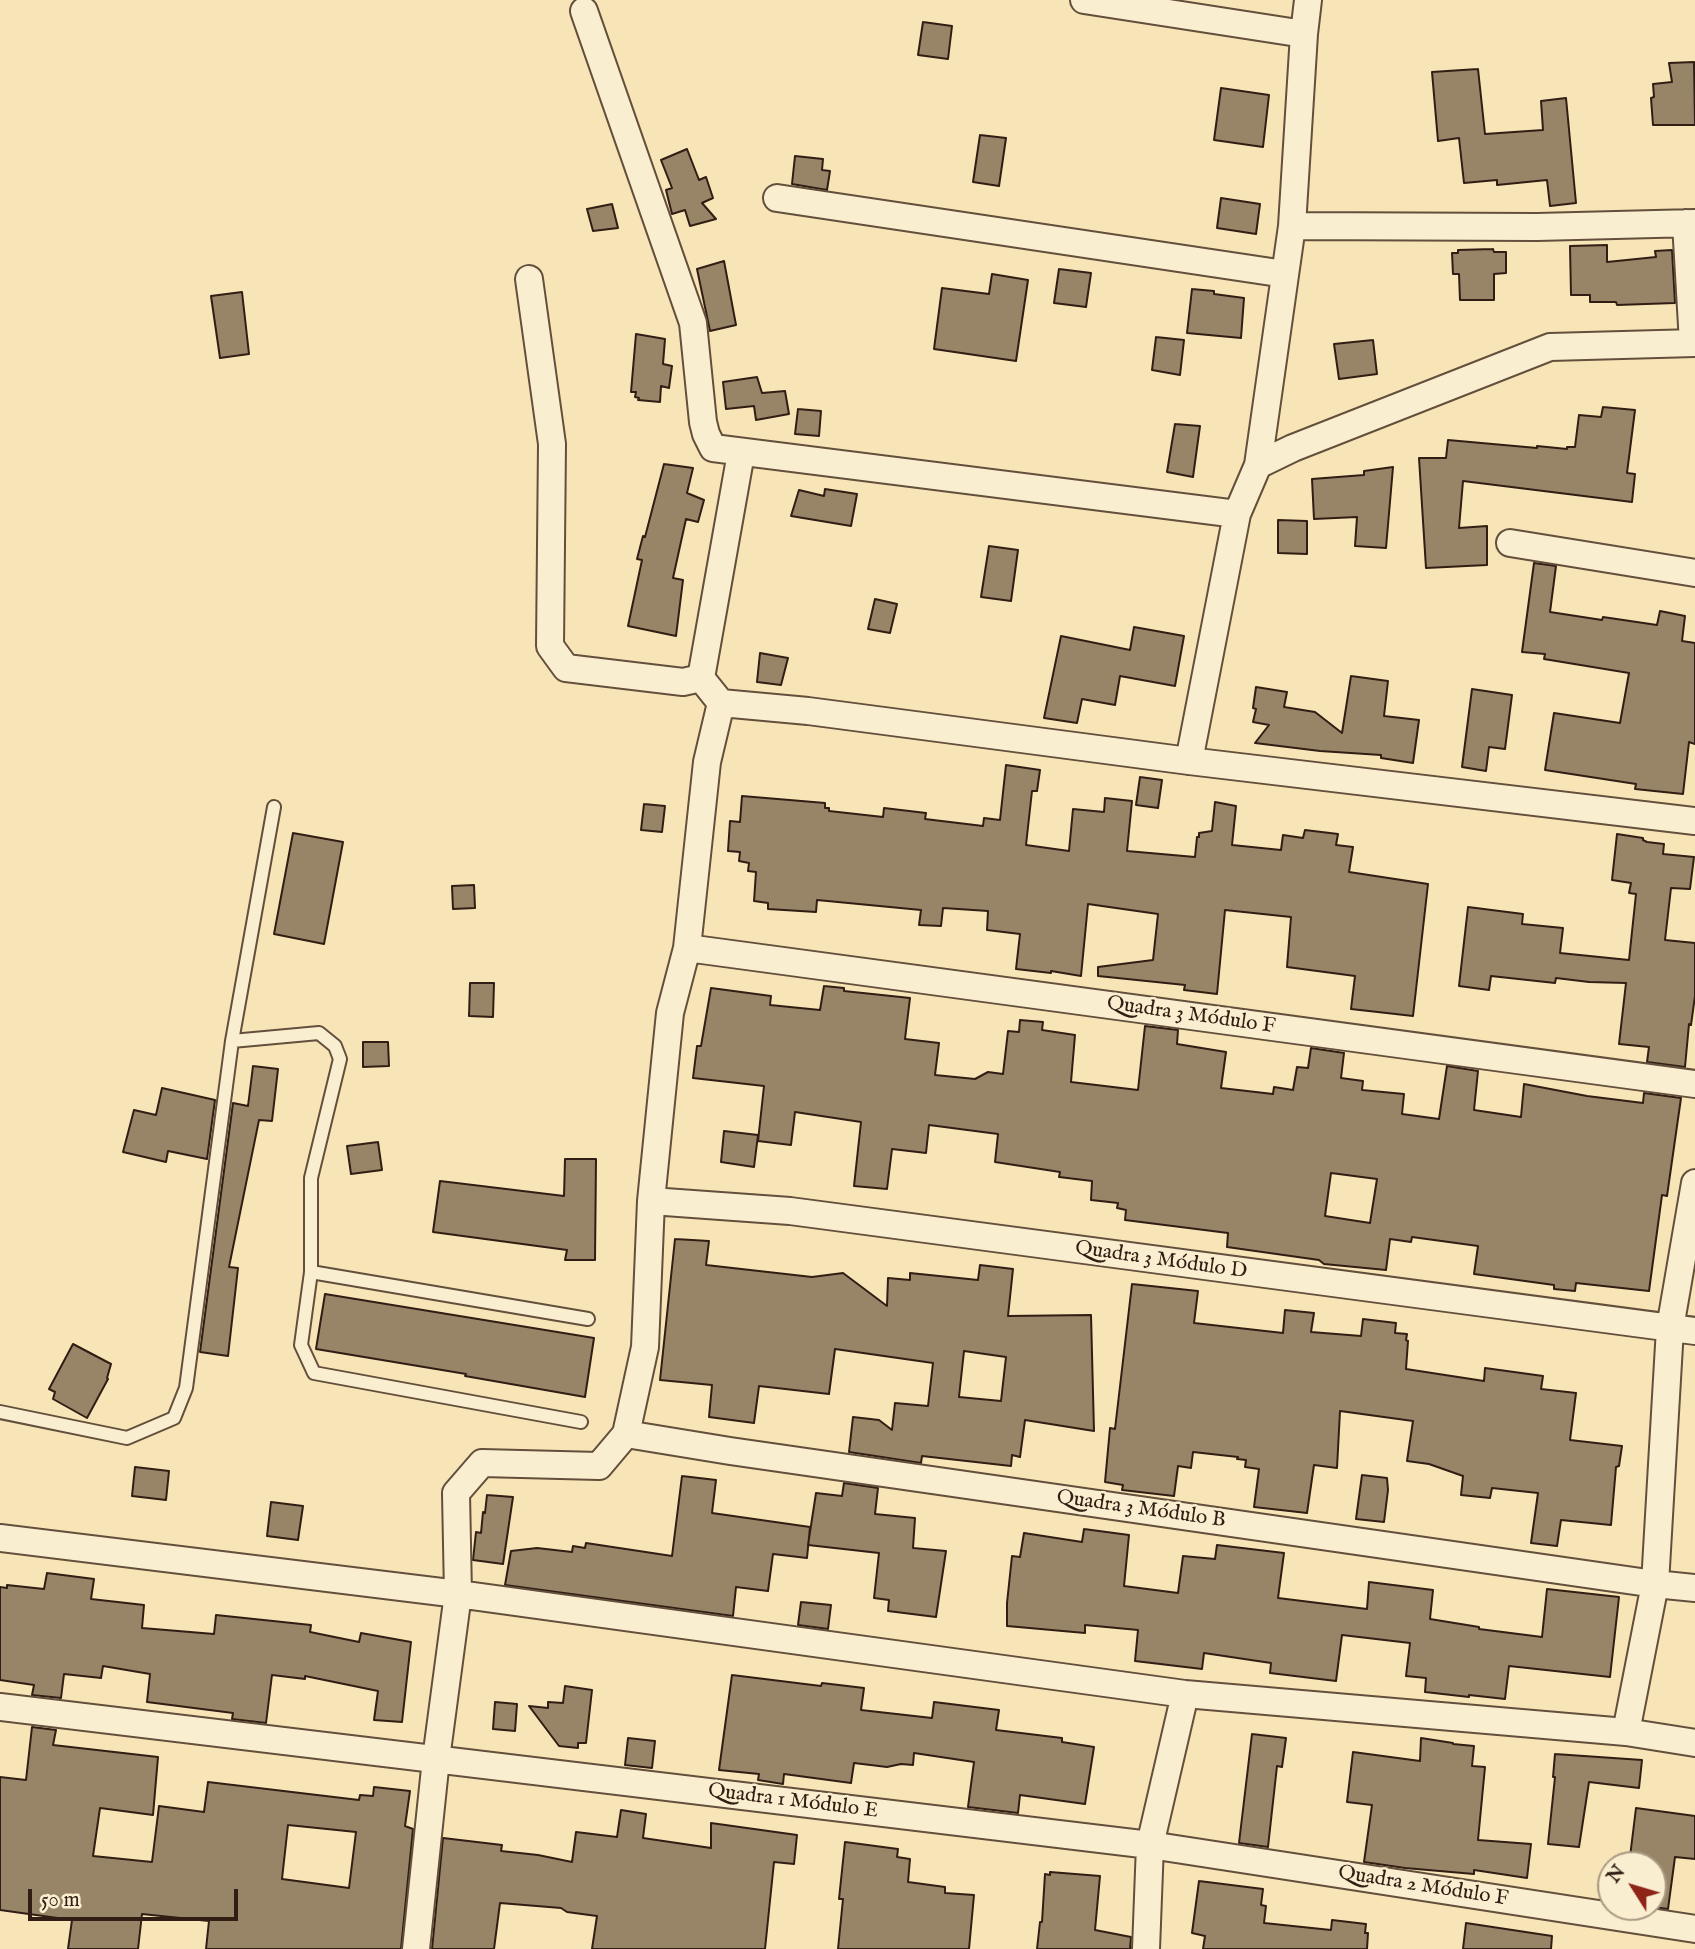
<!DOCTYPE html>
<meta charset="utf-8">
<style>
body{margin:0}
#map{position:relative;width:1695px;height:1949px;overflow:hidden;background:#f8e5b7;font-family:"IM FELL English",serif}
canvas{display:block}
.north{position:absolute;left:1597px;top:1851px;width:70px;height:70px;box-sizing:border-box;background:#faeed0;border:2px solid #aa9a84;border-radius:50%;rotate:307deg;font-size:19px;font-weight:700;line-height:28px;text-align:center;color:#311d13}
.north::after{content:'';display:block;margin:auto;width:24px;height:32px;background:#8f2418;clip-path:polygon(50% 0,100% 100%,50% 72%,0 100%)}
.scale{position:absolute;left:28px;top:1889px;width:210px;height:32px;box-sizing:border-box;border:4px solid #311d13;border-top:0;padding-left:9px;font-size:21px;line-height:24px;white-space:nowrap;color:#311d13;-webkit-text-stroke:5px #faeed0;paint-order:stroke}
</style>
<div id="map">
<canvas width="1695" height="1949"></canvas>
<div class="north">N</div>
<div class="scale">50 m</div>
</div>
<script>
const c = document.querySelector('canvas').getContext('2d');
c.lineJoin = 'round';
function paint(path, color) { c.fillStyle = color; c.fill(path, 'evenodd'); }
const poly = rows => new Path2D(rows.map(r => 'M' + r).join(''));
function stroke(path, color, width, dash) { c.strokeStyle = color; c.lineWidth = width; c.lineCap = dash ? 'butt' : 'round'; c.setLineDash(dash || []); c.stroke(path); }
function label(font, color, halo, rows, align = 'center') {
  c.font = font + ' "IM FELL English",serif'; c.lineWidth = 5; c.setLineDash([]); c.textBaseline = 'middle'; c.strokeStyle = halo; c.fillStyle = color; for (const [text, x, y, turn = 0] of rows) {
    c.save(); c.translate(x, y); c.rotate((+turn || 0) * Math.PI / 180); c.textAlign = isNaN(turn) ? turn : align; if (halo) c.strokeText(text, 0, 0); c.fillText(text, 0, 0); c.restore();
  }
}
const building = poly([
 [923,22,952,26,948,59,918,55,923,22],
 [1694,62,1695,125,1653,125,1651,98,1654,97,1653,84,1672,82,1669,63,1694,62],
 [1478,69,1485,134,1543,130,1541,101,1566,98,1576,203,1550,206,1547,180,1497,185,1497,180,1464,183,1459,138,1438,141,1432,72,1478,69],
 [1221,88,1269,95,1263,147,1214,140,1221,88],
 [980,135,1006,138,999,186,973,182,980,135],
 [687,149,699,180,706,177,713,198,702,203,716,219,690,226,685,210,672,214,666,190,672,188,661,160,687,149],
 [795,156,823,159,822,170,830,171,827,190,792,184,795,156],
 [1221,198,1260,204,1256,234,1217,228,1221,198],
 [612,204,618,228,593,231,587,209,612,204],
 [1607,245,1607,262,1656,257,1655,251,1672,250,1675,303,1617,305,1616,302,1590,302,1590,295,1571,295,1570,246,1607,245],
 [1493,249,1494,252,1506,252,1506,273,1494,274,1494,300,1460,300,1459,274,1453,274,1452,253,1458,253,1458,250,1493,249],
 [724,261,736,325,710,331,697,269,724,261],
 [1059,269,1091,273,1086,307,1054,303,1059,269],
 [992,274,1028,280,1016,361,934,349,942,288,989,294,992,274],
 [1192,289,1214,291,1214,294,1244,298,1241,338,1187,333,1192,289],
 [242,292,249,354,220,358,211,296,242,292],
 [636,334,665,339,663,364,672,366,669,388,661,386,660,402,638,400,639,398,635,397,636,392,631,392,636,334],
 [1156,337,1184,340,1180,375,1152,370,1156,337],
 [1373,340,1377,374,1339,379,1334,344,1373,340],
 [757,377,762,393,785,391,789,414,756,420,754,406,726,409,723,382,757,377],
 [1603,407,1635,410,1627,473,1635,474,1632,502,1463,481,1459,528,1487,526,1487,565,1426,568,1419,458,1446,458,1448,440,1537,448,1537,446,1567,449,1567,447,1575,447,1579,415,1601,417,1603,407],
 [798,409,821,411,819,436,795,434,798,409],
 [1175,424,1200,426,1193,477,1167,472,1175,424],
 [664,464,693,468,687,493,704,500,698,522,686,519,673,578,683,580,676,636,628,626,642,560,637,559,643,536,645,537,664,464],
 [1393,467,1386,548,1355,546,1357,517,1314,519,1312,479,1364,475,1364,471,1393,467],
 [825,489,857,494,851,526,791,516,799,490,824,496,825,489],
 [1278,520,1307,521,1307,554,1278,553,1278,520],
 [989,546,1018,550,1011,601,981,597,989,546],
 [1534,563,1556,566,1550,612,1602,620,1603,617,1657,625,1660,611,1685,616,1682,641,1695,643,1695,744,1689,742,1683,794,1635,789,1636,784,1545,770,1554,713,1620,723,1629,673,1544,659,1545,654,1522,652,1534,563],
 [875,599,897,604,890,633,868,629,875,599],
 [1134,627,1184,636,1175,686,1120,676,1115,705,1082,699,1077,723,1044,718,1061,636,1130,650,1134,627],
 [760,653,788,658,781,685,757,682,760,653],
 [1351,676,1388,681,1384,716,1419,720,1413,763,1381,758,1381,755,1320,751,1255,743,1269,725,1253,722,1256,709,1253,708,1256,687,1287,692,1284,707,1315,712,1342,733,1351,676],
 [1472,689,1512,695,1505,749,1489,747,1486,771,1462,767,1472,689],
 [1006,765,1040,770,1037,791,1032,791,1026,845,1069,851,1073,809,1104,812,1105,798,1132,801,1127,851,1195,857,1197,837,1199,837,1199,833,1212,831,1215,802,1236,806,1232,845,1281,850,1283,835,1303,838,1305,830,1338,834,1336,845,1353,847,1349,872,1428,884,1413,1016,1351,1009,1355,976,1287,967,1291,917,1225,910,1217,994,1184,990,1185,985,1098,976,1098,967,1153,960,1158,914,1088,904,1081,976,1051,971,1051,973,1016,969,1020,934,987,930,988,911,943,908,941,926,919,925,921,910,817,900,816,912,768,909,768,903,754,901,756,872,748,871,749,863,739,861,740,852,728,851,730,821,740,822,742,796,825,803,825,808,829,808,829,811,883,817,884,808,926,813,925,819,983,826,984,818,1000,820,1006,765],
 [1140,777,1162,780,1158,808,1136,805,1140,777],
 [644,804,665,806,662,832,641,830,644,804],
 [293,833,343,842,324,944,274,934,293,833],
 [1617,834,1643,838,1643,840,1647,842,1664,844,1663,854,1694,857,1690,889,1671,888,1665,940,1695,943,1695,996,1691,1025,1689,1024,1685,1067,1647,1062,1649,1047,1619,1044,1626,983,1589,982,1556,978,1555,983,1491,976,1489,990,1459,986,1468,907,1523,914,1522,924,1563,928,1560,953,1629,960,1636,894,1629,893,1631,883,1612,880,1617,834],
 [474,885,475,908,453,909,452,886,474,885],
 [470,983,494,983,493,1017,469,1016,470,983],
 [824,986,844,988,844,991,910,998,905,1039,939,1043,935,1075,975,1079,988,1072,1003,1074,1008,1031,1019,1032,1020,1020,1043,1022,1042,1030,1075,1035,1071,1082,1138,1090,1145,1026,1178,1030,1177,1044,1226,1052,1221,1088,1273,1094,1274,1087,1293,1090,1297,1067,1308,1068,1311,1048,1344,1053,1341,1078,1363,1081,1362,1090,1404,1094,1402,1114,1439,1119,1447,1066,1478,1071,1474,1110,1521,1117,1524,1084,1587,1096,1643,1103,1644,1093,1681,1098,1667,1196,1662,1195,1649,1291,1576,1283,1575,1291,1554,1289,1554,1285,1474,1274,1478,1246,1412,1237,1411,1242,1390,1239,1386,1270,1324,1264,1319,1260,1227,1247,1228,1233,1125,1220,1126,1210,1117,1208,1118,1203,1091,1200,1092,1181,1059,1177,1060,1172,995,1162,998,1134,929,1125,926,1153,892,1149,887,1189,854,1186,861,1122,795,1112,791,1145,758,1141,764,1086,693,1078,697,1046,701,1046,711,988,771,996,770,1005,820,1010,824,986],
 [1331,1173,1377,1179,1370,1223,1325,1216,1331,1173],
 [363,1042,388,1042,389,1066,363,1067,363,1042],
 [253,1066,278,1069,272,1121,259,1120,229,1267,238,1268,228,1356,200,1352,233,1103,248,1106,253,1066],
 [162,1088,215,1100,207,1159,168,1151,166,1162,123,1152,134,1110,156,1115,162,1088],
 [724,1131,758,1135,754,1167,721,1162,724,1131],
 [378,1142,382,1170,351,1174,347,1146,378,1142],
 [565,1159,596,1159,595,1260,565,1260,567,1250,433,1232,440,1181,564,1196,565,1159],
 [675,1239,709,1241,706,1265,812,1277,843,1273,887,1306,888,1278,910,1280,910,1273,978,1280,980,1265,1013,1269,1008,1316,1091,1315,1094,1431,1025,1420,1020,1457,1012,1455,1011,1466,922,1456,921,1463,849,1452,853,1417,879,1420,892,1430,895,1403,928,1406,933,1363,835,1349,829,1394,759,1386,754,1423,709,1417,712,1385,660,1380,675,1239],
 [964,1351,1006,1357,1001,1401,959,1397,964,1351],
 [1132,1284,1198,1291,1194,1323,1283,1333,1285,1310,1314,1313,1311,1332,1361,1336,1363,1319,1396,1323,1395,1333,1407,1334,1406,1340,1408,1341,1406,1369,1484,1381,1485,1368,1543,1376,1541,1389,1576,1393,1570,1440,1622,1446,1619,1466,1616,1467,1611,1525,1561,1520,1557,1546,1531,1543,1538,1493,1492,1488,1490,1498,1461,1495,1463,1476,1429,1464,1407,1461,1413,1421,1340,1411,1337,1468,1314,1465,1307,1513,1254,1507,1259,1469,1245,1467,1246,1460,1237,1459,1238,1457,1193,1452,1191,1468,1178,1466,1174,1496,1122,1490,1123,1485,1105,1482,1110,1428,1115,1429,1132,1284],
 [325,1294,594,1338,585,1397,465,1376,466,1374,316,1349,325,1294],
 [73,1344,111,1364,107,1378,108,1379,87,1418,53,1399,55,1392,49,1389,73,1344],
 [135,1467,169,1471,166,1500,132,1496,135,1467],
 [1362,1475,1387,1478,1388,1490,1384,1522,1356,1519,1362,1475],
 [682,1476,716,1480,712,1513,810,1527,807,1558,773,1554,768,1591,736,1587,733,1616,505,1585,511,1551,537,1548,572,1552,573,1546,585,1548,586,1543,672,1556,682,1476],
 [844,1483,878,1488,875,1514,915,1518,913,1548,946,1551,936,1617,888,1611,889,1600,874,1598,879,1553,808,1545,816,1493,842,1496,844,1483],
 [487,1495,513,1497,503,1564,473,1560,476,1532,481,1533,483,1512,485,1513,487,1495],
 [271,1502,303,1506,298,1540,267,1536,271,1502],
 [1084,1529,1129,1535,1124,1586,1178,1593,1183,1556,1215,1559,1217,1545,1284,1553,1278,1598,1367,1609,1369,1582,1433,1590,1430,1619,1479,1627,1479,1629,1542,1637,1547,1589,1619,1597,1610,1677,1509,1666,1505,1699,1469,1695,1469,1697,1425,1692,1426,1678,1406,1676,1410,1643,1342,1635,1336,1681,1270,1673,1271,1663,1204,1653,1202,1669,1135,1661,1138,1630,1085,1625,1085,1633,1007,1626,1007,1603,1012,1556,1020,1557,1024,1533,1082,1542,1084,1529],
 [47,1573,94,1579,91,1599,144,1605,142,1628,214,1634,216,1615,311,1625,310,1632,359,1642,361,1633,411,1642,402,1722,374,1720,378,1691,305,1676,305,1679,272,1675,266,1723,232,1719,233,1713,147,1702,150,1674,103,1666,101,1678,64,1674,61,1698,32,1695,34,1685,0,1680,0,1587,7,1588,7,1585,44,1589,47,1573],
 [801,1602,831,1605,828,1629,798,1625,801,1602],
 [732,1675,821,1686,822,1683,864,1688,861,1710,932,1718,934,1702,999,1710,996,1730,1062,1738,1062,1742,1094,1747,1085,1804,1020,1795,1018,1813,968,1807,974,1762,914,1753,913,1765,901,1764,887,1767,854,1763,851,1783,784,1774,783,1784,758,1780,759,1774,719,1770,732,1675],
 [565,1686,592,1690,586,1743,578,1743,578,1748,559,1746,529,1706,548,1708,548,1702,563,1703,565,1686],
 [495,1702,517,1704,515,1731,493,1729,495,1702],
 [32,1727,56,1730,53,1745,158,1757,153,1815,100,1808,93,1856,152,1862,159,1806,204,1812,208,1782,359,1800,360,1795,373,1796,374,1787,410,1791,405,1826,413,1829,401,1949,206,1949,209,1921,142,1914,138,1949,68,1949,72,1920,0,1910,0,1777,26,1780,32,1727],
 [288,1825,356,1832,349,1888,282,1879,288,1825],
 [1252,1734,1286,1738,1282,1767,1277,1766,1268,1847,1239,1843,1252,1734],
 [628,1738,655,1741,652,1768,625,1765,628,1738],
 [1421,1738,1453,1743,1453,1744,1474,1746,1472,1766,1485,1767,1478,1840,1531,1844,1527,1878,1474,1870,1474,1874,1405,1868,1364,1862,1372,1805,1347,1802,1353,1752,1420,1761,1421,1738],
 [1555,1754,1642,1760,1639,1788,1589,1782,1579,1847,1548,1844,1555,1777,1553,1777,1555,1754],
 [1636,1808,1695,1816,1695,1859,1675,1857,1668,1909,1653,1907,1653,1865,1629,1865,1636,1808],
 [621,1810,646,1814,643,1838,711,1848,711,1823,797,1835,794,1864,774,1862,765,1949,592,1949,597,1916,567,1912,561,1908,500,1903,494,1949,432,1949,443,1838,502,1845,501,1851,538,1855,572,1862,576,1832,617,1837,621,1810],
 [845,1842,898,1849,897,1857,910,1859,908,1882,945,1887,945,1893,974,1895,969,1949,838,1949,843,1899,839,1899,845,1842],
 [1050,1872,1100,1876,1095,1930,1131,1937,1130,1949,1037,1949,1040,1922,1042,1922,1045,1874,1050,1875,1050,1872],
 [1199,1881,1263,1889,1261,1905,1266,1906,1264,1923,1331,1930,1332,1920,1366,1924,1365,1933,1368,1933,1367,1949,1203,1949,1205,1936,1192,1933,1199,1881],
 [1466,1923,1552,1936,1551,1949,1463,1949,1466,1923]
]);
const service = poly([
 [232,1041,319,1033,335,1046,340,1059,311,1178,311,1272,301,1345,314,1373,581,1422],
 [311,1272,588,1319],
 [0,1412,127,1438,174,1418,186,1388,232,1041,274,807]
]);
const minor = poly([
 [1084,0,1304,34],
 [584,11,693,323,703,422,706,434,713,448,1237,514],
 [777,198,1285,274],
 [1686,223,1693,343],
 [1292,226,1537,227,1695,223],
 [529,279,552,444,550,646,566,668,683,682,701,678,721,703,808,711,1189,761,1695,821],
 [1258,465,1293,448,1550,347,1695,343],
 [1510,543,1695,573],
 [701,678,741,453],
 [1189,761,1237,514,1258,465,1292,226,1304,34,1308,0],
 [687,948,1695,1084],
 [651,1201,790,1211,1695,1331],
 [626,1434,730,1451,1655,1584,1695,1588],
 [0,1538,458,1594,1185,1694,1626,1732,1695,1743],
 [0,1707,1150,1845,1695,1929],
 [1626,1732,1655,1584,1670,1328,1695,1183],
 [416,1949,436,1759,458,1594,456,1493,482,1463,599,1466,626,1434,645,1347,651,1201,670,1013,687,948,707,762,721,703],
 [1146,1949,1150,1845,1185,1694]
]);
const streetNames = [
 ["Quadra 3 Módulo F",1191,1016,8],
 ["Quadra 3 Módulo D",1161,1261,8],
 ["Quadra 3 Módulo B",1141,1510,8],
 ["Quadra 1 Módulo E",793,1802,7],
 ["Quadra 2 Módulo F",1423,1887,9]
];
paint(building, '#988568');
stroke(building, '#311d13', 2);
stroke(service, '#634f3c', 16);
stroke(minor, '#634f3c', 30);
stroke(service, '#faeed0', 12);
stroke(minor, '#faeed0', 26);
label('21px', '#311d13', '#faeed0', streetNames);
</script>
